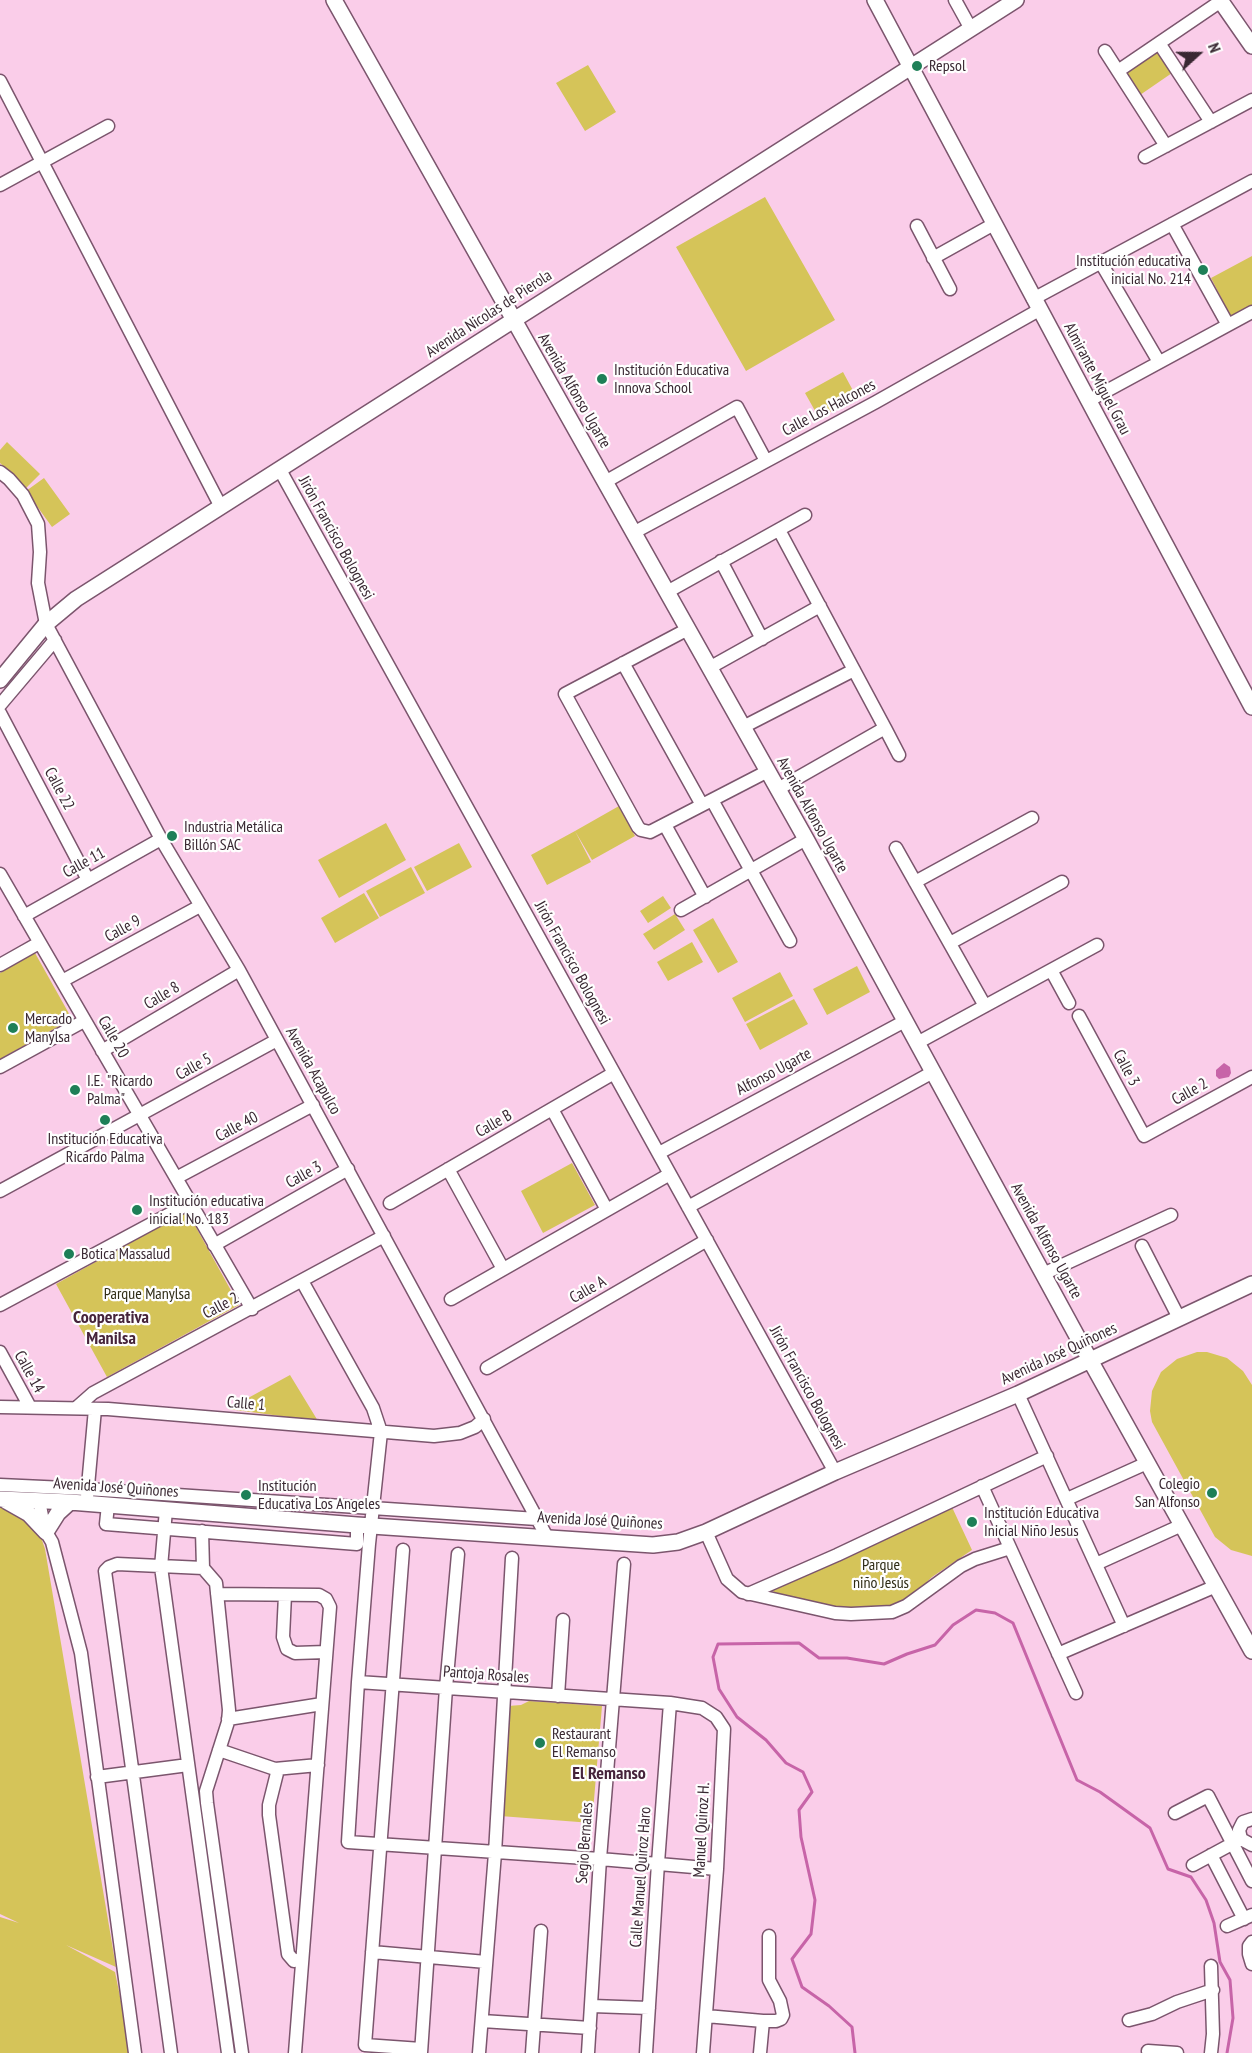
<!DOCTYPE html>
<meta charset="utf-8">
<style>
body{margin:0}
#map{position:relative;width:1252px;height:2053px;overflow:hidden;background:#facde9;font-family:"PT Sans Narrow",sans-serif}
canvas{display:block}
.north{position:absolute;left:1168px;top:24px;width:60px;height:60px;-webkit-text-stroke:4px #fefefe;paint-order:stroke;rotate:69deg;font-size:16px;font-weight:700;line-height:24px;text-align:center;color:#392832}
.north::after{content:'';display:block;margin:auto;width:21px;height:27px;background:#392832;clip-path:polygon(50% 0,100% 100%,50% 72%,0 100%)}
</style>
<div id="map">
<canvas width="1252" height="2053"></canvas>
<div class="north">N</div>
</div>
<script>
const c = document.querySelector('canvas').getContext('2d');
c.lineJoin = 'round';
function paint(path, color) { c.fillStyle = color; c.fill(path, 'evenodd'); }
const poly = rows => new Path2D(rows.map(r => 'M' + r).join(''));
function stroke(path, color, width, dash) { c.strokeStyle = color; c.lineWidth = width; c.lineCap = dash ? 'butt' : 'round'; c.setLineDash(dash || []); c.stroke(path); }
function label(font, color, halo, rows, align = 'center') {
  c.font = font + ' "PT Sans Narrow",sans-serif'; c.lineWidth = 4.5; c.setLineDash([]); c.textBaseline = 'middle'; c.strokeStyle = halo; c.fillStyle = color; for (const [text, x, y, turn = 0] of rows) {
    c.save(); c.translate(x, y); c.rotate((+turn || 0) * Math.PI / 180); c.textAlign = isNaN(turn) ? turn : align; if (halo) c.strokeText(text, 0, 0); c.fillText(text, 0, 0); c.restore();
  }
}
const green = poly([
 [1158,52,1172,73,1140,95,1125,74],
 [588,65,616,112,585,131,556,83],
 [765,197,835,320,746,371,676,247],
 [1252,256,1252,306,1231,317,1211,278],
 [843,372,857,398,819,418,805,393],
 [7,442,40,474,26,488,0,463,0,450],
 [44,478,70,514,52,527,26,491],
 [619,806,635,836,592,860,575,831],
 [386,823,406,860,339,898,318,860],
 [575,831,591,862,547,885,531,855],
 [459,843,472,867,427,891,414,867],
 [411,867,425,893,380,917,366,891],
 [364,893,379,918,335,943,321,918],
 [663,896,671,908,648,923,640,911],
 [675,914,685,930,654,950,643,934],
 [713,918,738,962,718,973,693,930],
 [692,942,703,962,668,981,657,962],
 [35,953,72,1019,0,1059,0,973],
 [857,966,870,992,827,1015,813,989],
 [780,972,793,996,745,1022,732,998],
 [794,999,808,1024,760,1050,746,1024],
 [572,1163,595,1205,543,1233,521,1191],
 [187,1211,239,1305,107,1377,56,1284],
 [1197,1352,1207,1352,1227,1358,1243,1371,1252,1385,1252,1556,1231,1550,1215,1537,1152,1422,1150,1411,1152,1391,1161,1372,1177,1359],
 [290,1375,318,1421,228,1409],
 [0,1505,19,1512,41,1537,45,1549,116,1967,66,1945,115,1972,124,2016,128,2053,0,2053,0,1917,19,1923,0,1914],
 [951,1505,972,1550,932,1577,910,1598,895,1607,870,1611,825,1608,775,1594,773,1591,775,1585],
 [529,1701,602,1706,592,1823,500,1816,508,1706,521,1705]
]);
const water = poly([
 [1224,1063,1230,1067,1231,1073,1229,1077,1219,1079,1216,1076,1216,1070]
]);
const stream = poly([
 [855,2053,852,2027,829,2006,802,1987,792,1959,811,1934,815,1900,801,1837,799,1810,812,1792,803,1772,786,1763,766,1740,737,1717,719,1689,713,1657,718,1644,799,1643,819,1658,847,1658,884,1664,907,1654,935,1645,953,1625,976,1610,995,1613,1013,1623,1077,1780,1100,1792,1150,1828,1168,1869,1191,1877,1206,1900,1214,1923,1220,1962,1230,1980,1233,2018,1227,2053]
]);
const minor = poly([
 [955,0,971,29],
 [1159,43,1211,122],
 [1105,51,1166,146],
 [1118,71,1221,1],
 [0,81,221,507],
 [1145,157,1252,100],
 [0,185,108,126],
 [1172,224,1228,325],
 [917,226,950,289],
 [933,258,994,224],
 [1101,263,1159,362],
 [1033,299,1252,181],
 [1088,401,1252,312],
 [280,470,835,1472],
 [0,472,9,479,23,495,38,524,40,552,38,583,46,624,161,839,239,970,547,1537],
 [605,482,737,407,766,461],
 [633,533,876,402,1039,310],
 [721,561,762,639],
 [667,592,805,515],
 [688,629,565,694,638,827,641,830,650,832,768,771],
 [623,663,702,805],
 [709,668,820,606],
 [0,705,55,640],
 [0,713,88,880],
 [743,727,854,670],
 [885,728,899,755],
 [778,789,885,728,779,530],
 [712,800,790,941],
 [665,825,705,897],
 [896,848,985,1006],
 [0,874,252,1309],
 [915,882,1032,818],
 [681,910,806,839],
 [24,916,161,839],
 [950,943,1062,882],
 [0,965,39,943],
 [1051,970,1069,1003],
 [62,981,200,906],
 [1079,1016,1144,1136,1252,1077],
 [917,1043,1097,945],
 [102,1051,239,970],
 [0,1067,84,1021],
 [552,1109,607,1210],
 [659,1153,905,1021],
 [448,1169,503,1269],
 [176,1178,313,1105],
 [0,1191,277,1040],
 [390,1203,614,1073],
 [688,1207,933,1072],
 [214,1245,348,1169],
 [1142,1246,1179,1318],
 [1043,1274,1171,1215],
 [302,1281,373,1408,381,1432,369,1544,358,1682,348,1842,600,1859,717,1869],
 [451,1299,670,1174],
 [0,1305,190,1203],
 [0,1352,30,1407],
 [487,1368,707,1240],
 [1018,1394,1124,1626],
 [0,1407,108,1409,434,1436,460,1433,475,1427,484,1419],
 [76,1408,93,1393,384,1236],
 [0,1485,87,1489,537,1519],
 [982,1486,1076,1693],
 [87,1497,95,1409],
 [1067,1499,1147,1463],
 [39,1501,45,1531],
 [108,1505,106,1524,357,1544,357,1525],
 [166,1510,161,1567,228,2053],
 [202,1531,203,1568,216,1583,229,1710,228,1722,206,1791,207,1803,242,2053],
 [46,1532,52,1542,81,1653,135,2053],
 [706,1532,727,1579,742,1592,835,1613,851,1614,892,1612,906,1606,961,1566,975,1559,1010,1548],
 [403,1550,365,2045,421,2049],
 [1096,1564,1182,1525],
 [217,1594,319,1595,326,1599,330,1607,295,2053],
 [748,1594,837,1555,1047,1456],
 [285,1595,283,1637,287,1649,295,1653,326,1652],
 [1058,1654,1216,1586],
 [358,1682,670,1703,702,1708,716,1717,724,1729,717,1869,703,2053],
 [558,1696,563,1620],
 [228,1719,322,1704],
 [219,1750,275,1769,318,1765],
 [278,1769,269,1805,269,1815,288,1954,294,1961,301,1959],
 [97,1777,188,1765],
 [1175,1813,1208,1796,1252,1881],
 [1252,1819,1243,1822,1239,1830,1241,1839,1252,1845],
 [1211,1855,1244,1919],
 [1193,1865,1241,1839],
 [1227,1926,1252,1915],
 [1252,1942,1249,1946,1249,1954,1252,1964],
 [372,1952,486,1962],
 [1211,1966,1213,2034,1211,2053],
 [592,2006,649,2008],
 [706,2016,763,2021,776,2021,781,2019,783,2015,780,2001,769,1980,769,1936],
 [1129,2020,1152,2014,1177,2002,1213,1990],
 [482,2021,590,2028],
 [1148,2051,1177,2053],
 [171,2053,105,1571,109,1567,117,1564,203,1568],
 [421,2053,446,1688,458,1554],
 [479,2053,495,1853,512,1558],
 [532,2053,541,1931],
 [588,2053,600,1859,624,1564],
 [646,2053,658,1863,670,1703],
 [760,2053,763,2021]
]);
const tertiary = poly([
 [334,0,806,839,1090,1360,1252,1651],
 [875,0,1252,707],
 [1220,0,1252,46],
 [0,680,46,624,76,599,1016,0],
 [0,1499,70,1502,357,1525,653,1545,678,1542,706,1532,835,1472,1018,1394,1252,1284],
 [6,1501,29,1514,46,1532,58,1513,70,1502]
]);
const markers = [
 [917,66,6,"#1e7f57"],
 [1203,270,6,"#1e7f57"],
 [602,379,6,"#1e7f57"],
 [172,836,6,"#1e7f57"],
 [13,1028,6,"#1e7f57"],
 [75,1090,6,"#1e7f57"],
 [105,1120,6,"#1e7f57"],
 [137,1210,6,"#1e7f57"],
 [69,1254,6,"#1e7f57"],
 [1212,1493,6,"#1e7f57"],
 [246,1495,6,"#1e7f57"],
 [972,1522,6,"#1e7f57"],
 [540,1743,6,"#1e7f57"]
];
const poiNames = [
 ["Repsol",929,66],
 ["Institución educativa",1191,261,"right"],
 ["inicial No. 214",1191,279,"right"],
 ["Institución Educativa",614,370],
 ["Innova School",614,388],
 ["Industria Metálica",184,827],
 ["Billón SAC",184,845],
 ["Mercado",25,1019],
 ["Manylsa",25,1037],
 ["I.E. \"Ricardo",87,1081],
 ["Palma\"",87,1099],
 ["Institución Educativa",105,1139,"center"],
 ["Ricardo Palma",105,1157,"center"],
 ["Institución educativa",149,1201],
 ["inicial No. 183",149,1219],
 ["Botica Massalud",81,1254],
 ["Colegio",1200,1484,"right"],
 ["San Alfonso",1200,1502,"right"],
 ["Institución",258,1486],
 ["Educativa Los Angeles",258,1504],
 ["Institución Educativa",984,1513],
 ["Inicial Niño Jesus",984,1531],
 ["Restaurant",552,1734],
 ["El Remanso",552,1752]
];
const streetNames = [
 ["Avenida Nicolas de Pierola",489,314,-33],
 ["Almirante Miguel Grau",1097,379,62],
 ["Avenida Alfonso Ugarte",574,391,60],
 ["Calle Los Halcones",829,408,-28],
 ["Jirón Francisco Bolognesi",336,538,61],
 ["Calle 22",59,789,62],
 ["Avenida Alfonso Ugarte",812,815,61],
 ["Calle 11",84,863,-29],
 ["Calle 9",123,929,-29],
 ["Jirón Francisco Bolognesi",572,963,61],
 ["Calle 8",162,996,-31],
 ["Calle 20",113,1037,60],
 ["Calle 5",194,1067,-29],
 ["Calle 3",1126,1068,62],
 ["Avenida Acapulco",313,1071,61],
 ["Alfonso Ugarte",774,1072,-28],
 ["Calle 2",1190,1092,-29],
 ["Calle B",494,1124,-30],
 ["Calle 40",237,1127,-28],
 ["Calle 3",304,1175,-29],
 ["Avenida Alfonso Ugarte",1046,1241,61],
 ["Calle A",588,1290,-30],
 ["Calle 2",221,1306,-28],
 ["Avenida José Quiñones",1059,1354,-25],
 ["Calle 14",29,1372,61],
 ["Jirón Francisco Bolognesi",807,1388,61],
 ["Calle 1",246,1404,5],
 ["Avenida José Quiñones",116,1488,4],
 ["Avenida José Quiñones",600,1521,3],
 ["Pantoja Rosales",486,1675,4],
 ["Manuel Quiroz H.",702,1830,-87],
 ["Segio Bernales",585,1843,-86],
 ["Calle Manuel Quiroz Haro",641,1877,-86]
];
const parkNames = [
 ["Parque Manylsa",147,1294],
 ["Parque",881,1565],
 ["niño Jesús",881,1583]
];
const neighbourhoodNames = [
 ["Cooperativa",111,1318],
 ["Manilsa",111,1339],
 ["El Remanso",609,1774]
];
paint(green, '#d5c459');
paint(water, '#c764a8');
stroke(stream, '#c764a8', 3);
stroke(minor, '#7b556d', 15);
stroke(tertiary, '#7b556d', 18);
stroke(minor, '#fff', 12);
stroke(tertiary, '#fff', 15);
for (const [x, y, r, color] of markers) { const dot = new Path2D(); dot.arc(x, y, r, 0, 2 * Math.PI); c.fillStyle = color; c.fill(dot); stroke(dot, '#fefefe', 2); }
label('16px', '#392832', '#fefefe', poiNames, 'left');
label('16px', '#392832', '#fefefe', streetNames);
label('16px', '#2f2c16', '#fefefe', parkNames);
label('bold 18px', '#45233a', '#fefefe', neighbourhoodNames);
</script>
